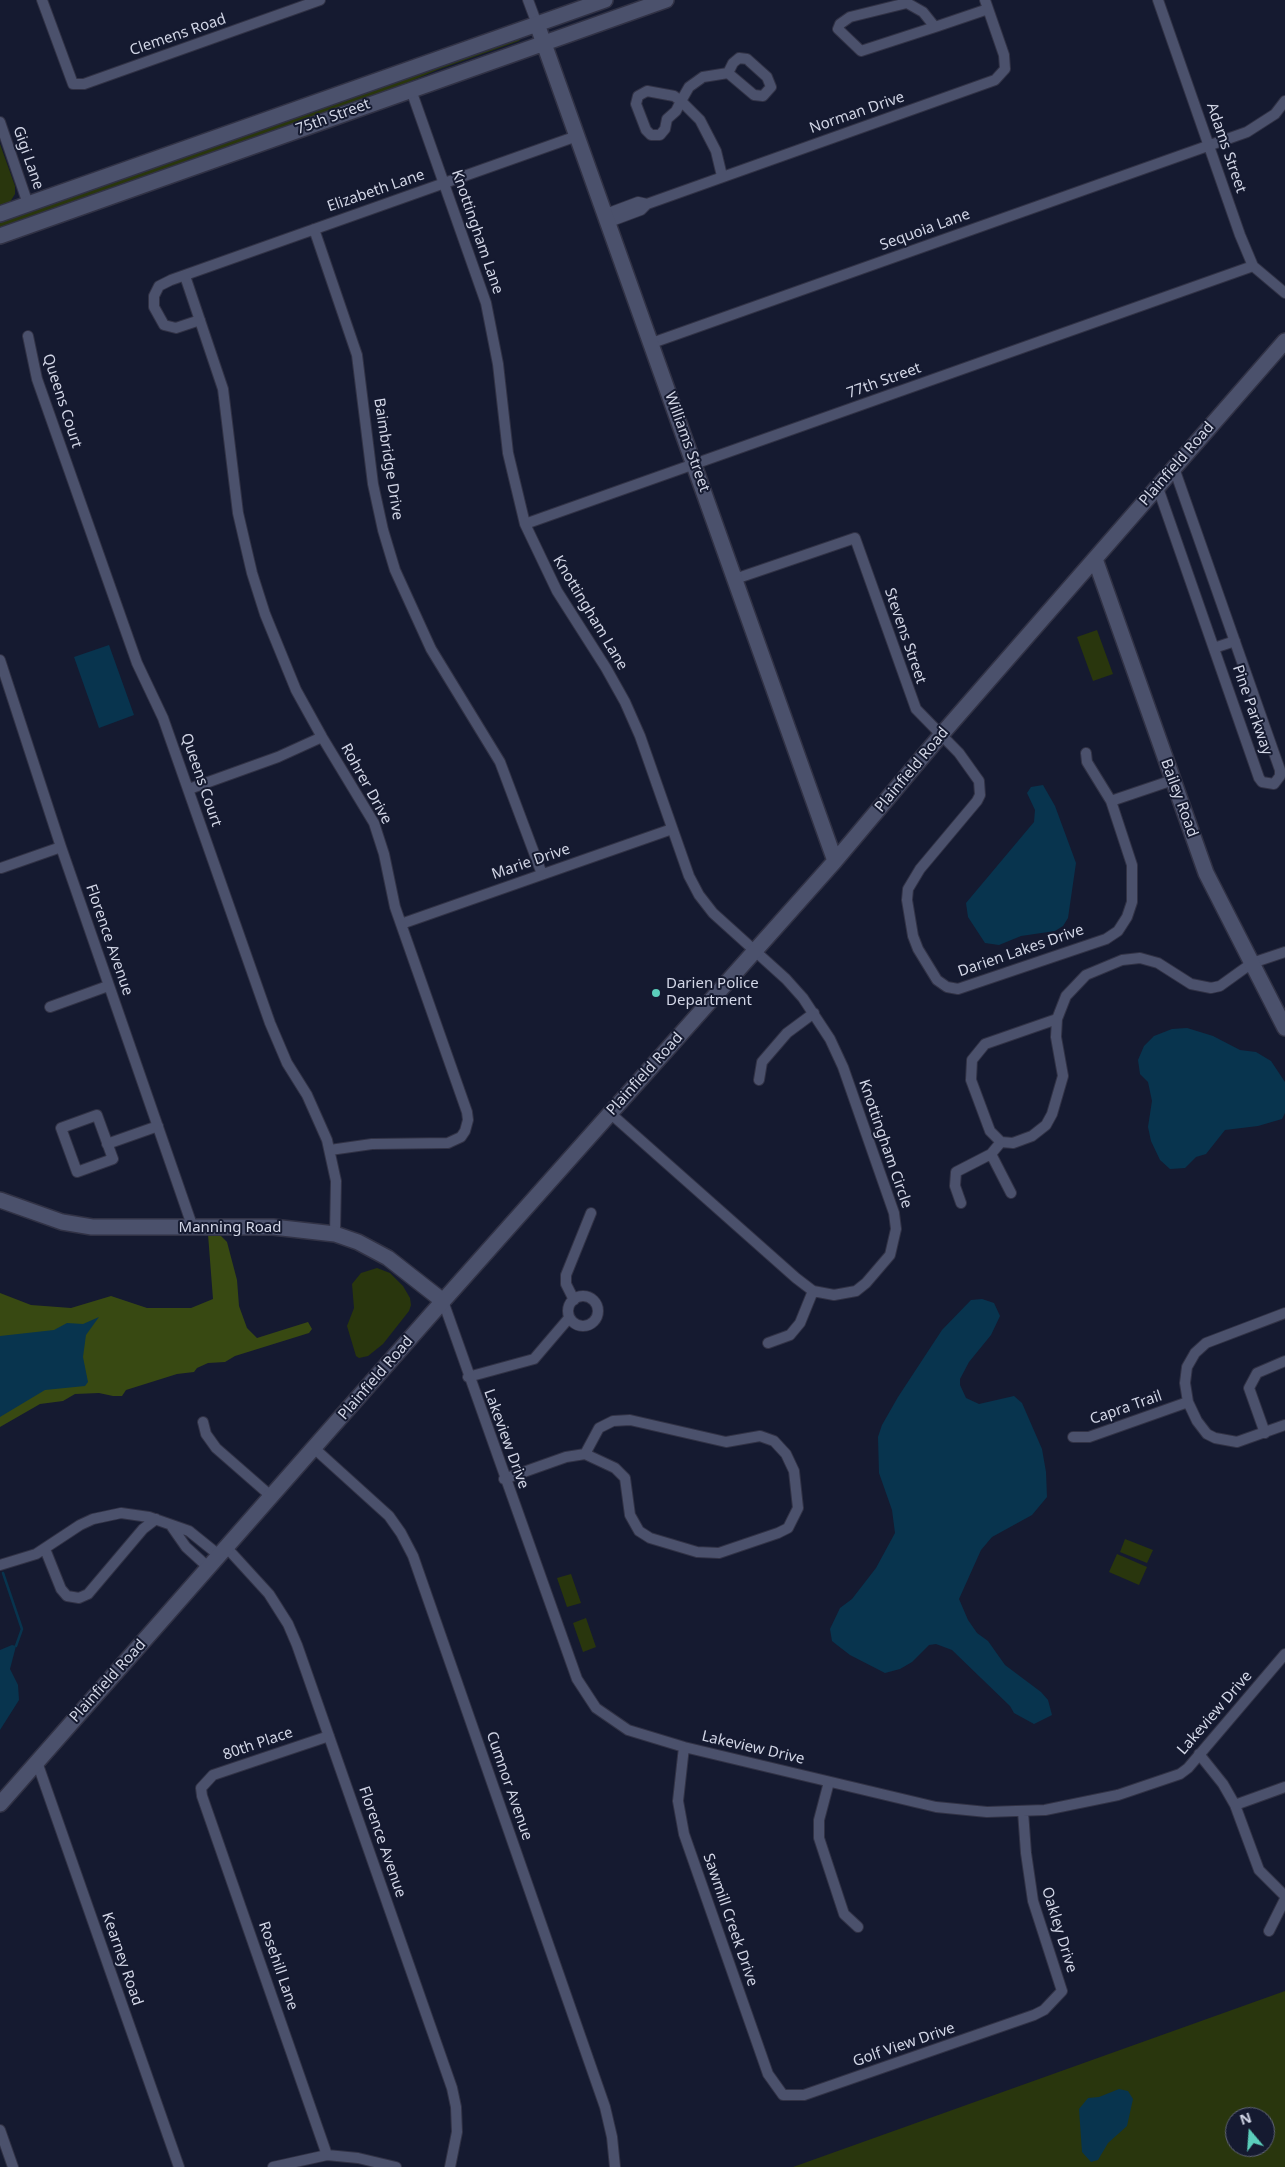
<!DOCTYPE html>
<style>
body{margin:0}
#map{position:relative;width:1285px;height:2167px;overflow:hidden;background:#151a30;font-family:"Noto Sans",sans-serif}
canvas{display:block}
.north{position:absolute;left:1225px;top:2107px;width:50px;height:50px;box-sizing:border-box;background:#151a30;border:1px solid #616579;border-radius:50%;rotate:342deg;font-size:14px;font-weight:700;line-height:20px;text-align:center;color:#d2d6e6}
.north::after{content:'';display:block;margin:auto;width:18px;height:22px;background:#5bcebb;clip-path:polygon(50% 0,100% 100%,50% 72%,0 100%)}
</style>
<div id="map">
<canvas width="1285" height="2167"></canvas>
<div class="north">N</div>
</div>
<script>
const c = document.querySelector('canvas').getContext('2d');
c.lineJoin = 'round';
function paint(path, color) { c.fillStyle = color; c.fill(path, 'evenodd'); }
const poly = rows => new Path2D(rows.map(r => 'M' + r).join(''));
function stroke(path, color, width, dash) { c.strokeStyle = color; c.lineWidth = width; c.lineCap = dash ? 'butt' : 'round'; c.setLineDash(dash || []); c.stroke(path); }
function label(font, color, halo, rows, align = 'center') {
  c.font = font + ' "Noto Sans",sans-serif'; c.lineWidth = 4; c.setLineDash([]); c.textBaseline = 'middle'; c.strokeStyle = halo; c.fillStyle = color; for (const [text, x, y, turn = 0] of rows) {
    c.save(); c.translate(x, y); c.rotate((+turn || 0) * Math.PI / 180); c.textAlign = isNaN(turn) ? turn : align; if (halo) c.strokeText(text, 0, 0); c.fillText(text, 0, 0); c.restore();
  }
}
const green = poly([
 [523,36,519,41,437,70,364,101,0,230,0,220],
 [0,144,15,186,15,194,10,202,0,208],
 [1097,630,1113,674,1093,681,1077,637],
 [377,1268,390,1273,403,1286,410,1298,411,1305,409,1311,383,1344,368,1356,359,1358,356,1356,347,1326,354,1308,352,1284,361,1273],
 [1125,1539,1153,1550,1147,1563,1120,1552],
 [1117,1554,1147,1567,1139,1585,1109,1572],
 [571,1574,581,1603,567,1607,557,1578],
 [586,1618,596,1647,583,1652,573,1623],
 [1285,1991,1285,2167,793,2167],
 [1235,2117,1265,2117,1265,2147,1235,2147]
]);
const forest = poly([
 [208,1234,219,1234,227,1242,237,1280,239,1306,247,1328,257,1338,308,1322,312,1329,309,1333,235,1356,225,1362,208,1363,197,1368,194,1372,177,1374,126,1390,122,1396,113,1396,99,1393,75,1394,63,1401,40,1404,0,1427,0,1293,31,1305,71,1308,111,1296,147,1308,191,1308,213,1299]
]);
const water = poly([
 [109,645,134,715,99,728,74,657],
 [1043,785,1055,806,1076,863,1068,918,1063,926,1055,931,1021,936,999,945,985,943,968,917,966,903,1034,822,1035,810,1027,793,1031,787],
 [1187,1028,1213,1036,1240,1050,1256,1052,1271,1061,1285,1082,1285,1113,1282,1119,1258,1126,1225,1130,1206,1154,1196,1157,1185,1168,1170,1169,1160,1160,1151,1141,1148,1127,1152,1101,1148,1082,1140,1074,1138,1060,1144,1046,1154,1036,1172,1029],
 [982,1299,994,1303,1000,1316,991,1335,969,1362,960,1379,960,1385,966,1398,979,1404,1014,1396,1022,1403,1042,1449,1046,1472,1047,1497,1032,1515,992,1537,981,1550,959,1599,968,1620,977,1633,988,1641,1005,1665,1041,1692,1048,1700,1052,1715,1034,1724,1014,1713,1010,1706,952,1650,936,1644,929,1645,912,1662,900,1669,885,1673,850,1655,837,1645,832,1641,830,1629,840,1608,852,1599,876,1568,895,1533,892,1510,879,1473,878,1437,882,1425,898,1397,942,1330,971,1300],
 [99,1317,86,1335,83,1357,88,1382,85,1386,45,1390,0,1417,0,1336,54,1330,67,1323,83,1324],
 [12,1645,16,1646,10,1669,18,1685,19,1700,0,1730,0,1650],
 [1119,2089,1128,2091,1133,2099,1127,2126,1108,2143,1098,2160,1091,2162,1082,2152,1079,2109,1088,2098,1099,2097]
]);
const stream = poly([
 [3,1573,22,1629,16,1646]
]);
const street = poly([
 [42,0,73,84,84,84,320,0],
 [528,0,537,24],
 [1158,0,1240,235,1253,266,1285,293],
 [907,3,923,12,935,27,861,51,838,29,840,24,850,17,907,3],
 [935,27,988,9],
 [411,90,486,303,498,364,508,453,525,524,557,591,606,668,625,702,640,736,689,876,699,895,713,913,786,979,803,998,830,1039,843,1067,894,1213,896,1229,890,1255,866,1283,856,1291,834,1295,813,1291,796,1278,610,1113],
 [0,122,28,204],
 [722,176,716,151,700,120,681,101,674,96,647,91,638,96,636,104,646,130,651,135,660,135,665,129,667,119,676,111,681,101,689,87,703,77,728,73,733,63,739,58,747,59,767,77,771,87,763,96,754,95,728,73],
 [606,214,638,202,647,204],
 [609,222,641,210,647,204,995,80,1005,69,1004,55,985,0],
 [314,229,357,355,373,484,383,530,395,570,431,649,500,762,542,874],
 [185,276,223,389,238,513,252,573,265,614,296,690,322,737,374,823,384,854,395,907,467,1112,468,1120,465,1131,461,1137,448,1143,372,1144,330,1150],
 [200,320,176,328,164,325,154,307,154,296,159,286,171,280,577,136],
 [28,336,37,379,137,663,163,718,270,1023,287,1063,307,1095,327,1140,336,1181,335,1234],
 [652,343,1247,132,1275,114,1285,101],
 [1158,488,1259,778,1262,782,1274,784,1280,776,1280,770,1174,468],
 [525,524,1253,266],
 [735,579,855,538,916,709,959,753,979,781,980,795,977,801,920,869,908,889,907,900,913,936,918,949,937,980,947,987,958,989,1106,939,1118,931,1127,917,1132,902,1132,865,1111,801,1087,762,1086,753],
 [1214,648,1235,641],
 [0,660,61,847,193,1228],
 [189,789,278,757,322,737],
 [1111,801,1173,780],
 [1,868,61,847],
 [401,924,672,829],
 [50,1007,108,986],
 [1057,1019,985,1044,972,1060,971,1080,990,1131,1001,1142,1013,1143,1032,1136,1046,1125,1052,1114,1063,1076,1056,1037,1057,1019,1066,996,1086,975,1122,960,1140,958,1158,963,1191,984,1211,988,1220,986,1252,963,1285,952],
 [759,1080,762,1062,787,1033,814,1013],
 [97,1115,113,1159,77,1172,61,1128,97,1115],
 [107,1144,158,1126],
 [991,1154,1011,1193],
 [961,1203,955,1186,956,1172,991,1154,1001,1142],
 '568 1311a15 15 0 1 1 30 0a15 15 0 1 1-30 0Z',
 [574,1300,566,1284,566,1275,591,1213],
 [443,1301,577,1679,596,1708,628,1730,684,1747,936,1807,987,1812,1045,1810,1118,1795,1180,1774,1188,1768,1285,1654],
 [1285,1313,1206,1343,1195,1353,1187,1367,1185,1383,1188,1402,1197,1421,1207,1434,1215,1438,1237,1442,1285,1425],
 [768,1343,790,1335,800,1323,813,1291],
 [468,1377,534,1359,569,1318],
 [203,1422,206,1434,216,1448,272,1497],
 [1265,1433,1249,1388,1257,1373,1285,1361],
 [1073,1437,1089,1437,1188,1402],
 [315,1449,389,1516,401,1533,413,1556,605,2107,612,2137,615,2167],
 [504,1479,566,1457,585,1454,599,1428,613,1421,630,1420,726,1442,760,1436,774,1441,786,1454,794,1471,798,1508,788,1528,778,1533,719,1553,697,1552,650,1538,639,1531,630,1515,625,1478,615,1468,585,1454],
 [172,1527,186,1547,209,1568],
 [227,1548,269,1594,288,1624,297,1645,452,2088,456,2107,457,2132,450,2167],
 [45,1549,61,1589,67,1596,79,1598,88,1594,143,1529,156,1519],
 [0,1565,36,1554,80,1525,93,1519,121,1513,149,1517,189,1531,220,1556],
 [684,1747,678,1801,684,1834,768,2074,783,2095,804,2095,1034,2015,1044,2010,1062,1991,1033,1901,1026,1853,1023,1811],
 [1199,1754,1223,1784,1235,1805,1259,1870,1285,1896],
 [37,1762,179,2167],
 [829,1782,819,1820,819,1838,844,1914,858,1927],
 [1235,1805,1285,1787],
 [1269,1931,1285,1899],
 [0,2130,13,2167],
 [327,2155,202,1796,201,1788,213,1775,329,1736],
 [273,2167,327,2155,358,2158,396,2167]
]);
const secondary = poly([
 [537,24,835,861],
 [0,214,605,0],
 [0,236,666,0],
 [1095,559,1206,873,1285,1028],
 [0,1200,62,1222,92,1227,273,1227,335,1234,358,1242,388,1258,443,1301],
 [0,1804,443,1301,835,861,941,735,1285,341]
]);
const markers = [
 [656,993,5,"#5bcebb"]
];
const streetNames = [
 ["Clemens Road",178,35,-19],
 ["Norman Drive",857,113,-19],
 ["75th Street",333,117,-20],
 ["Adams Street",1226,148,71],
 ["Gigi Lane",28,158,71],
 ["Elizabeth Lane",376,191,-19],
 ["Sequoia Lane",925,230,-20],
 ["Knottingham Lane",477,232,71],
 ["77th Street",884,381,-20],
 ["Queens Court",62,401,72],
 ["Williams Street",687,442,70],
 ["Baimbridge Drive",388,459,81],
 ["Plainfield Road",1177,464,-49],
 ["Knottingham Lane",590,613,59],
 ["Stevens Street",905,636,71],
 ["Pine Parkway",1252,710,71],
 ["Plainfield Road",912,770,-50],
 ["Queens Court",201,780,71],
 ["Rohrer Drive",366,784,61],
 ["Bailey Road",1179,798,70],
 ["Marie Drive",531,862,-19],
 ["Florence Avenue",109,940,71],
 ["Darien Lakes Drive",1021,951,-19],
 ["Plainfield Road",645,1074,-48],
 ["Knottingham Circle",885,1144,71],
 ["Manning Road",230,1228],
 ["Plainfield Road",376,1378,-49],
 ["Capra Trail",1126,1408,-19],
 ["Lakeview Drive",506,1439,70],
 ["Plainfield Road",108,1681,-48],
 ["Lakeview Drive",1215,1713,-49],
 ["80th Place",258,1744,-19],
 ["Lakeview Drive",753,1748,13],
 ["Cumnor Avenue",509,1786,71],
 ["Florence Avenue",382,1842,71],
 ["Sawmill Creek Drive",730,1920,71],
 ["Oakley Drive",1059,1930,73],
 ["Kearney Road",122,1959,71],
 ["Rosehill Lane",278,1966,71],
 ["Golf View Drive",904,2045,-19]
];
const poiNames = [
 ["Darien Police",666,984],
 ["Department",666,1001]
];
paint(green, '#29360d');
paint(forest, '#384912');
paint(water, '#08344e');
stroke(stream, '#08344e', 2.5);
stroke(street, '#313245', 12);
stroke(secondary, '#313245', 18);
stroke(street, '#4b516c', 10);
stroke(secondary, '#4b516c', 15);
for (const [x, y, r, color] of markers) { const dot = new Path2D(); dot.arc(x, y, r, 0, 2 * Math.PI); c.fillStyle = color; c.fill(dot); stroke(dot, '#151a30', 2); }
label('15px', '#d2d6e6', '#151a30', streetNames);
label('15px', '#d2d6e6', '#151a30', poiNames, 'left');
</script>
